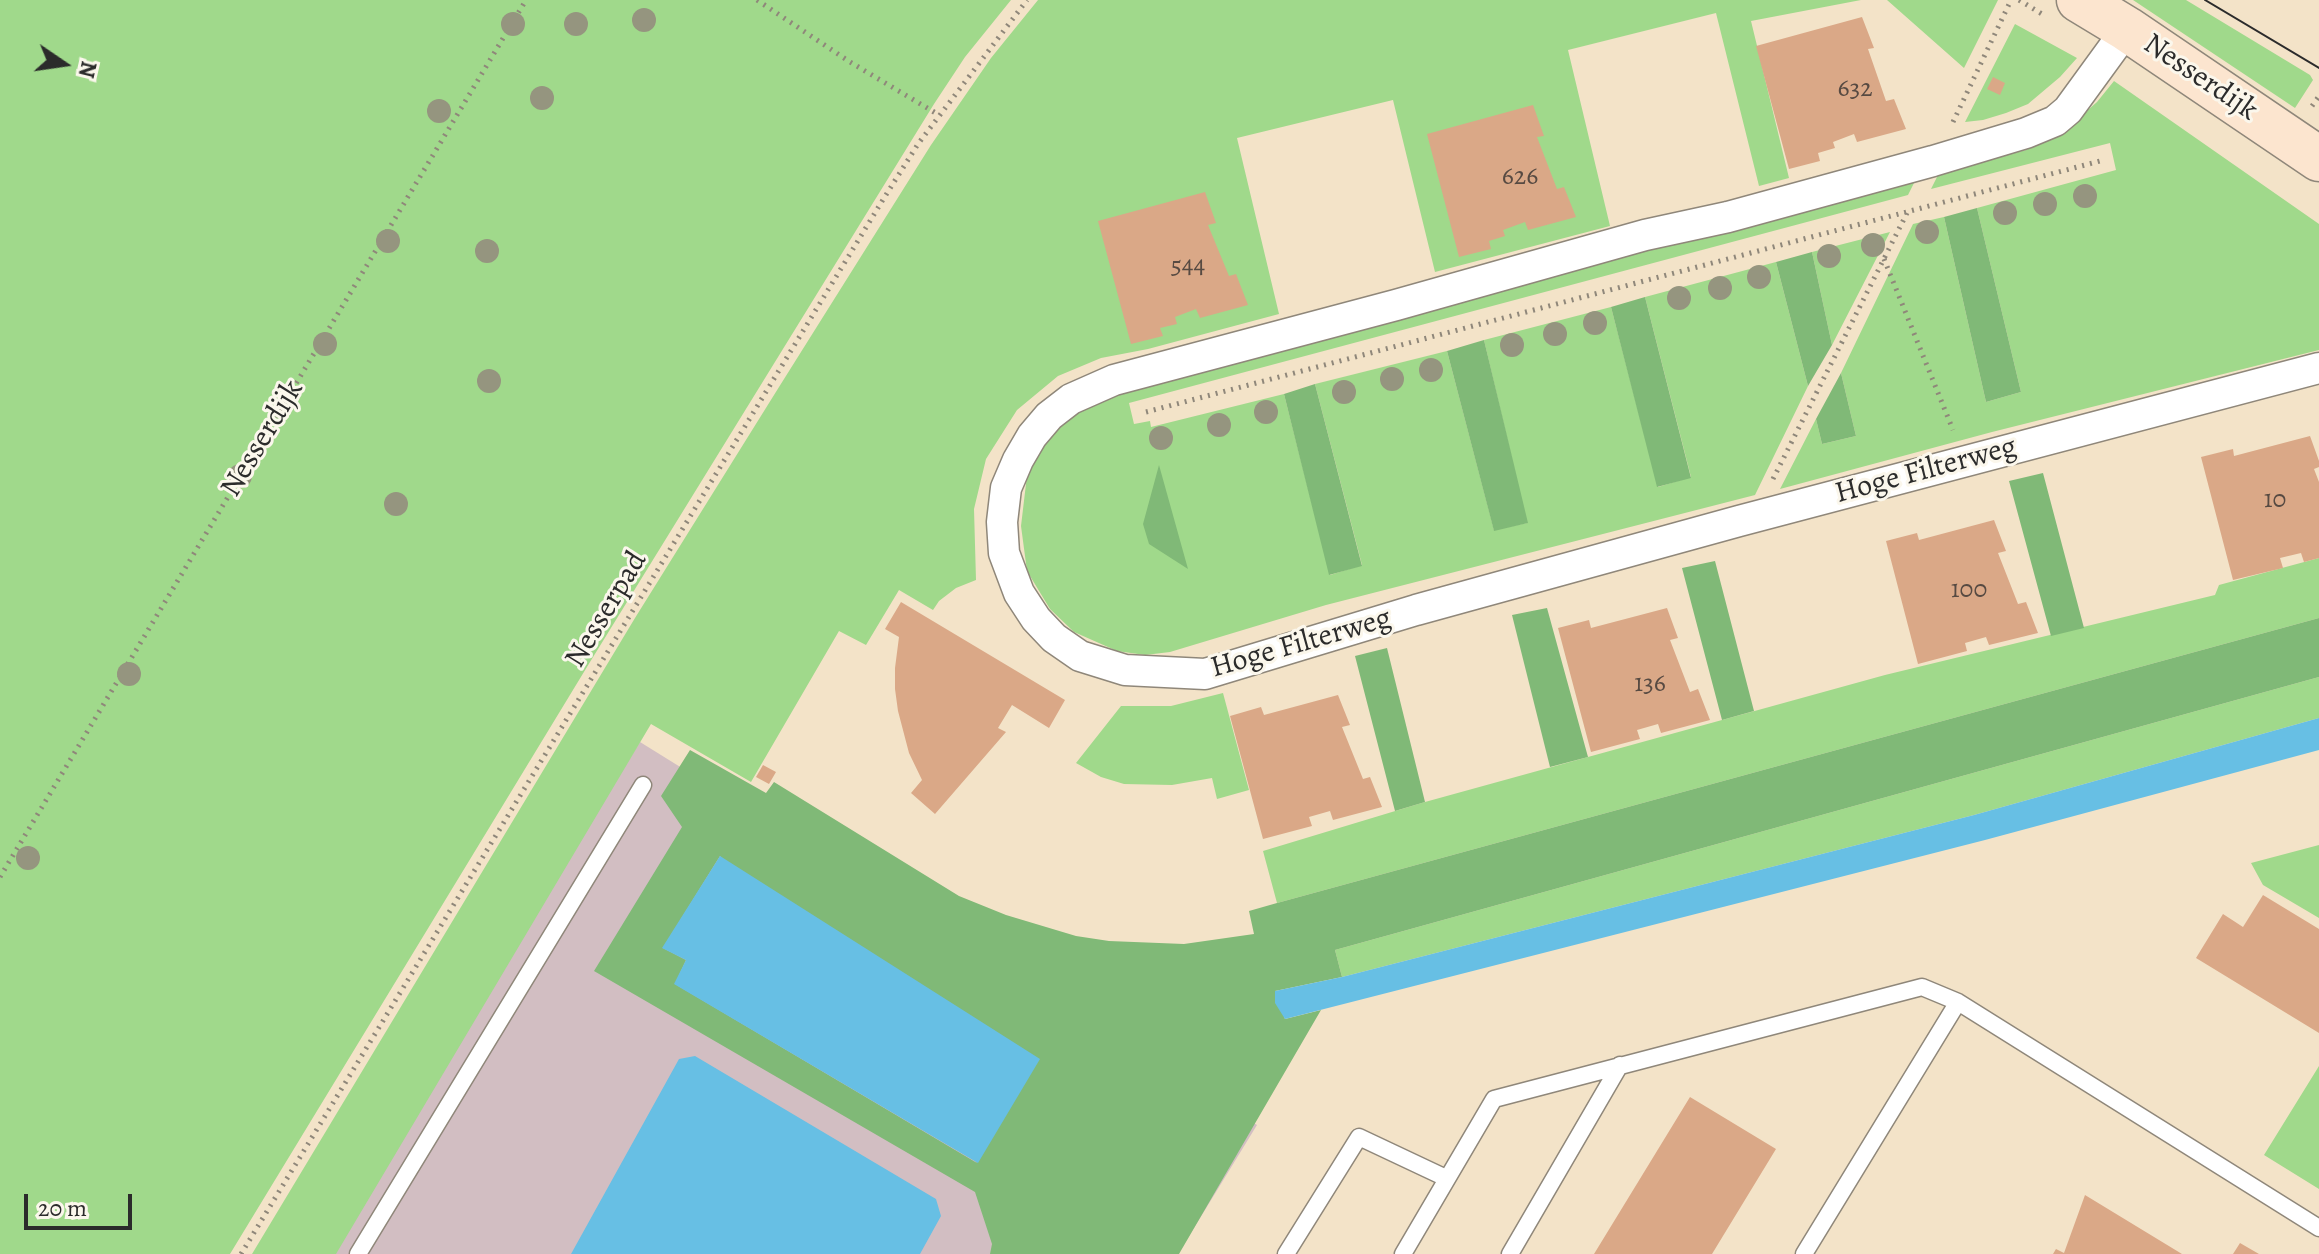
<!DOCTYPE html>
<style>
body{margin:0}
#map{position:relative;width:2319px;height:1254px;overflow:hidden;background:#f3e3c8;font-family:Alegreya,serif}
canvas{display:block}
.north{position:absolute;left:24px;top:24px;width:80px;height:80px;-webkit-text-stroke:6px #fbf7ec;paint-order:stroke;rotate:103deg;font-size:22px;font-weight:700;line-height:32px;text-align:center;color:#2b2b2b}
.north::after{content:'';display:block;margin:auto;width:28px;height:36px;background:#2b2b2b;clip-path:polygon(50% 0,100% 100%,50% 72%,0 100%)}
.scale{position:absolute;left:24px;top:1194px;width:108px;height:36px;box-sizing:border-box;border:4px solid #2b2b2b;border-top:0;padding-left:10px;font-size:24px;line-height:28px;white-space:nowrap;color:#2b2b2b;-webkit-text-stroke:6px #fbf7ec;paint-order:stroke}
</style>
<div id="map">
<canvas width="2319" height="1254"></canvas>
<div class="north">N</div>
<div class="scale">20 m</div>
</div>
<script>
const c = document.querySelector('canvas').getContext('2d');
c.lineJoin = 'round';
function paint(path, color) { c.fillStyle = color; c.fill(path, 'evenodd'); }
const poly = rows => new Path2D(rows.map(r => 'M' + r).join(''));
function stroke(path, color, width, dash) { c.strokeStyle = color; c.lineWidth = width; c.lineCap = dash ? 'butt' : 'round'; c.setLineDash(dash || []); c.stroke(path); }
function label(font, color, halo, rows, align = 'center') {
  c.font = font + ' Alegreya,serif'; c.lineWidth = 6; c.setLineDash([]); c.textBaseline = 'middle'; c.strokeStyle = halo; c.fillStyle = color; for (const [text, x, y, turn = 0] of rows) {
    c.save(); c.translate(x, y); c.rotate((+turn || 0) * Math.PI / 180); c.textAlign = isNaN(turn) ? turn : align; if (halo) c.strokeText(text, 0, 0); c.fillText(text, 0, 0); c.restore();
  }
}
const industrial = poly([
 [640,742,1257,1125,1178,1254,316,1254]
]);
const green = poly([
 [0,0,1011,0,965,57,934,104,590,662,230,1254,0,1254],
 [1038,0,1861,0,1751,21,1789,178,1759,186,1716,13,1568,50,1610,226,1435,272,1393,100,1237,138,1279,314,1148,349,1101,358,1058,376,1017,410,986,459,974,509,976,580,956,588,939,601,933,610,899,590,866,645,839,631,751,782,651,724,336,1254,252,1254,635,618,779,387,931,145,991,58],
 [1887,0,1998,0,1964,68],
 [2133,0,2186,0,2310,75,2313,80,2295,108],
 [2015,24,2077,58,2060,77,2028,104,2006,113,1983,120,1965,122],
 [2114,81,2319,224,2319,350,1992,432,1780,489,1816,419,1822,444,1856,436,1841,373,1913,224,1944,217,1986,402,2021,392,1977,208,2116,170,2110,143,1931,189,1939,173,2026,150,2065,130,2097,102],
 [1916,179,1908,195,1129,403,1134,424,1150,421,1151,427,1284,394,1330,575,1362,565,1315,384,1447,351,1494,530,1527,523,1484,340,1611,307,1658,487,1691,477,1645,297,1776,262,1808,386,1755,495,1326,605,1170,652,1145,655,1117,651,1074,632,1050,609,1027,571,1021,526,1028,467,1050,434,1074,412,1119,392],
 [1890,232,1832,345,1812,252],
 [2319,558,2319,618,1277,903,1263,851,1425,802,1885,675,2215,595,2219,585],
 [2319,677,2319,718,1974,815,1342,977,1335,950],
 [1223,693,1249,790,1217,799,1212,778,1172,785,1124,784,1101,777,1076,763,1121,706,1171,706],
 [2319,845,2319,918,2263,885,2251,863],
 [2319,1066,2319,1189,2264,1155]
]);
const forest = poly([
 [1977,208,2021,392,1986,402,1944,217],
 [1812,252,1832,345,1808,386,1776,262],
 [1645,297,1691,478,1657,487,1611,307],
 [1484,340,1528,523,1494,531,1447,351],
 [1841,373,1856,436,1822,444,1816,419],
 [1315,384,1362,566,1329,575,1284,394],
 [1159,465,1188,569,1149,544,1143,524],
 [2043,473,2084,628,2051,636,2009,481],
 [1715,561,1754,711,1722,720,1682,568],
 [1547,608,1588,757,1550,767,1512,615],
 [2319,618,2319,677,1335,950,1342,977,1275,991,1285,1019,1321,1010,1179,1254,990,1254,992,1244,975,1192,594,971,682,827,661,796,690,750,766,793,774,782,959,896,1006,915,1076,936,1109,941,1184,944,1254,934,1249,911,1277,903],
 [720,856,977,1163,675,984,686,960,663,948],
 [1387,648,1425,802,1395,811,1355,656]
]);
const water = poly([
 [2319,718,2319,750,1985,840,1285,1019,1275,1003,1275,991,1342,977,1974,815],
 [720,856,1040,1059,978,1163,674,984,686,960,662,948],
 [695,1056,936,1199,941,1216,920,1254,571,1254,679,1059]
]);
const building = poly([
 [1862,17,1874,48,1868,49,1886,101,1894,99,1906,129,1857,142,1854,134,1833,142,1835,148,1818,153,1820,161,1789,169,1756,46],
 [1993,77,2005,83,2000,95,1987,89],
 [1533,105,1544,136,1537,137,1557,189,1564,187,1576,217,1528,230,1525,222,1503,230,1505,236,1489,241,1491,249,1459,257,1427,134],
 [1205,192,1216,223,1208,225,1229,276,1236,274,1248,305,1200,318,1196,309,1175,317,1177,324,1160,328,1163,336,1131,344,1098,221],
 [2310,436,2319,461,2319,467,2314,469,2319,482,2319,558,2304,562,2301,553,2280,558,2283,568,2233,580,2201,457,2233,449,2234,456],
 [1994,520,2006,551,1998,553,2018,604,2026,602,2038,633,1989,645,1986,637,1965,643,1967,651,1918,664,1886,541,1917,533,1919,540],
 [901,602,1065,700,1049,728,1012,705,998,728,1006,732,935,814,911,793,922,780,909,753,898,711,895,689,895,668,899,637,885,629],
 [1667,608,1678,638,1670,640,1690,692,1698,689,1710,720,1661,733,1658,724,1637,730,1640,739,1591,752,1558,628,1589,620,1591,628],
 [1338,695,1350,725,1342,727,1363,779,1370,777,1382,807,1333,820,1330,811,1309,817,1312,826,1263,839,1230,716,1261,707,1264,715],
 [763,765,776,772,769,784,756,777],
 [2263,895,2319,929,2319,1033,2196,958,2223,914,2243,927],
 [1690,1097,1776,1149,1712,1254,1594,1254],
 [2085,1195,2182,1254,2053,1254,2056,1249,2064,1253],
 [2240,1243,2259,1254,2233,1254]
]);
const path = poly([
 [757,0,850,62,939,115],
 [2019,0,2042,14],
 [2312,106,2319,96],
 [1953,122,2011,0],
 [1884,259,1953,430],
 [1146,412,2104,160],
 [1773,479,1907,213],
 [0,877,526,0],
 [241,1254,884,198,918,144,1027,0]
]);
const lane = poly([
 [358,1254,643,785],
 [1286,1254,1359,1137,1446,1178],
 [1403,1254,1494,1099,1922,987,1958,1002,2319,1228],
 [1510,1254,1620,1065],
 [1804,1254,1958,1002]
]);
const street = poly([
 [2127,29,2068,110,2055,121,2026,133,1933,161,1728,217,1645,235,1396,305,1114,380,1071,399,1049,416,1032,436,1018,460,1006,488,1002,522,1004,553,1019,593,1036,619,1054,638,1080,656,1125,670,1205,674,1416,610,1739,521,2319,368]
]);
const secondary = poly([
 [2079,0,2127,29,2319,159]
]);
const tram = poly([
 [2205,0,2319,68]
]);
const trees = [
 [644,20],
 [513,24],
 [576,24],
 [542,98],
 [439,111],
 [2085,196],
 [2045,204],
 [2005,213],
 [1927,232],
 [388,241],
 [1873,245],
 [487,251],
 [1829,256],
 [1759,277],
 [1720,288],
 [1679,298],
 [1595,323],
 [1555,334],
 [325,344],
 [1512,345],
 [1431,370],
 [1392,379],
 [489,381],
 [1344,392],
 [1266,412],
 [1219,425],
 [1161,438],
 [240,476],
 [396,504],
 [129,674],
 [28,858]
];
const numberNames = [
 ["632",1855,90],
 ["626",1520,178],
 ["544",1188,267],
 ["10",2275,501],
 ["100",1969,591],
 ["136",1650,685]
];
const streetNames = [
 ["Nesserdijk",2200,78,34],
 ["Nesserdijk",263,439,-59],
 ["Hoge Filterweg",1926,471,-15],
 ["Nesserpad",607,610,-59],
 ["Hoge Filterweg",1301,644,-16]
];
paint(industrial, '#d2bec2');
paint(green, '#a0d98b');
paint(forest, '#80b977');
paint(water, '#67bfe4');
paint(building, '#daa887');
stroke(lane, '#8f877a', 19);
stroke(street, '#8f877a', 33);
stroke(secondary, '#8f877a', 47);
stroke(path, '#8f877a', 5, [2, 6]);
stroke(lane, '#fff', 16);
stroke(street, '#fff', 30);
stroke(secondary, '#fce5cf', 44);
stroke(tram, '#2b2b2b', 2);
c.fillStyle = '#95957f';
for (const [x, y] of trees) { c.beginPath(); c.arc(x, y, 12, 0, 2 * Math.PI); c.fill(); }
label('26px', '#574a42', null, numberNames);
label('30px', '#2b2b2b', '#fbf7ec', streetNames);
</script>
